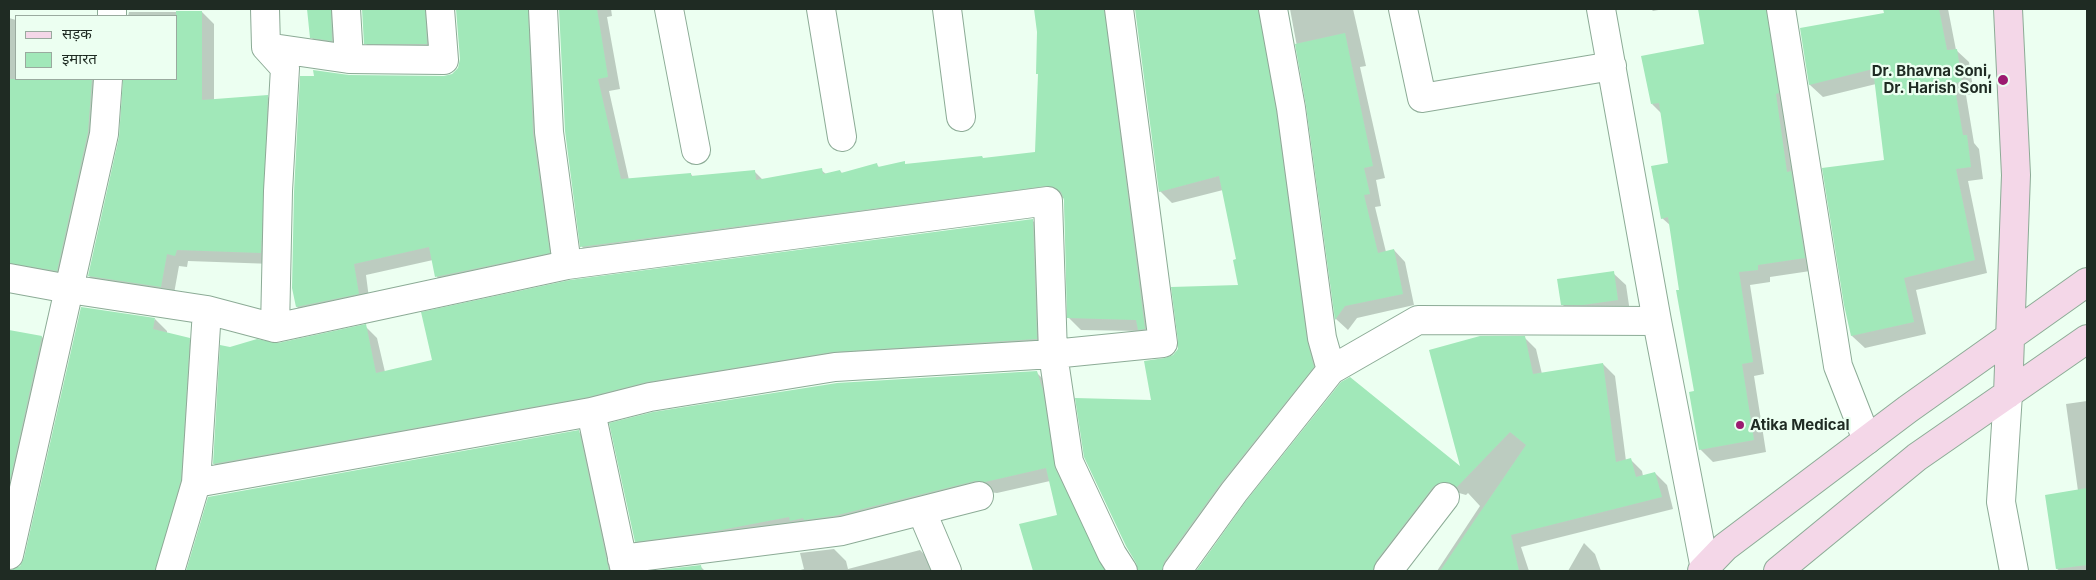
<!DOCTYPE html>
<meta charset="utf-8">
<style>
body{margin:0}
#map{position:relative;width:2096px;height:580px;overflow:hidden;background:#ecfff1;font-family:Inter,"Noto Sans Devanagari",sans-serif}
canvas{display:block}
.frame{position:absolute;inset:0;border:10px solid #1f2b23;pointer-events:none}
.legend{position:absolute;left:15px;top:15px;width:162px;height:65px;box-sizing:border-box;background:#ecfff1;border:1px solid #9aaa9f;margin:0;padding:6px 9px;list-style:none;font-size:15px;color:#1f2b23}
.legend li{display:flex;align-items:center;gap:10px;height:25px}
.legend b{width:25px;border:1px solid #9aaa9f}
</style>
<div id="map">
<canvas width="2096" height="580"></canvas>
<div class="frame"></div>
<ul class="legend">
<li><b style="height:6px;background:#f4d7e8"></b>सड़क</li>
<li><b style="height:14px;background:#a1e8b9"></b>इमारत</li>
</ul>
</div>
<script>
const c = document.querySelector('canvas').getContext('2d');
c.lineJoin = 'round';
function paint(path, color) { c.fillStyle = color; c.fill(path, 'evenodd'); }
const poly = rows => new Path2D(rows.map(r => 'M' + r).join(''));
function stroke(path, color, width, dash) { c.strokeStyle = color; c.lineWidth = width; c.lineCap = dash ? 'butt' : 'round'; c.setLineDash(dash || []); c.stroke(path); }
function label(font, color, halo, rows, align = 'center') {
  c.font = font + ' Inter,sans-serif'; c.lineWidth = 4.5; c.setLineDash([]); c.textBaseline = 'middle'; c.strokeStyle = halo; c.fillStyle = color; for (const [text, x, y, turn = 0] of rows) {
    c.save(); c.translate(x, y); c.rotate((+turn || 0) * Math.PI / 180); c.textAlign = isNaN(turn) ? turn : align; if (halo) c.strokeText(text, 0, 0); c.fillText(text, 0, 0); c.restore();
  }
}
const shadow = poly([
 [308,9,348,9,344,52,323,49,311,37],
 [363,9,442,9,438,56,377,55,365,43],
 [457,9,545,9,561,264,448,289,437,277,433,260,366,275,370,306,309,319,297,307,293,287,349,76,444,77,452,75,459,68,461,59],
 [560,9,611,9,612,16,607,17,620,89,609,91,629,180,691,174,693,177,754,171,763,180,821,170,826,174,840,171,843,174,877,165,880,168,904,162,906,165,984,159,1036,153,1039,76,1037,73,1038,32,1035,9,1121,9,1151,341,1140,331,1081,330,1069,318,1064,198,593,259,582,247,566,130],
 [1136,9,1275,9,1325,379,1178,571,1140,571,1153,401,1165,360,1173,356,1240,286,1237,260,1223,190,1172,203,1160,191],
 [1290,9,1353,9,1366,66,1360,67,1385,178,1376,180,1381,206,1375,207,1386,252,1394,250,1405,262,1414,305,1357,318,1348,330,1336,319,1308,106],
 [1651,9,1664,9,1653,11],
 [1699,9,1780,9,1817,270,1770,277,1770,282,1750,285,1764,374,1754,376,1766,452,1713,462,1700,449,1696,392,1671,226,1662,218,1669,164,1662,114,1652,104,1706,44],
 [1885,9,1948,9,1956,50,1969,62,1974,94,1966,95,1974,143,1979,149,1983,179,1968,181,1987,273,1916,290,1926,334,1865,348,1852,336,1885,161,1876,84,1823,97,1810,85,1801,29,1886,14],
 [129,12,202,12,214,24,214,100,267,96,279,108,273,264,188,261,187,267,179,266,173,299,101,288,89,276,121,135,125,79,176,79,176,16,128,16],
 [9,18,16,20,16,79,111,79,69,282,9,281],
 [1032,220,1044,232,1048,351,845,363,226,475,214,464,230,348,278,345,365,326,377,338,385,372],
 [1613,273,1626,285,1630,312,1574,317,1562,304],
 [155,319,167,331,167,334,189,339,201,351,169,571,9,571,14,571,22,566],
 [9,331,42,337,54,349,9,550],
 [1524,337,1536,349,1542,374,1603,364,1615,376,1626,461,1630,459,1642,471,1643,476,1655,473,1667,485,1673,509,1521,547,1529,571,1437,571,1480,506,1468,493,1466,495,1459,493,1452,494,1389,571,1198,571,1247,502,1462,469],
 [1036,372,1048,384,1108,571,1034,571,1021,525,1058,516,1050,481,997,493,988,492,648,553,636,541],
 [2087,401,2087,571,2060,571,2057,569,2078,491,2066,404],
 [578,431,591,444,618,571,187,571,209,498],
 [1584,543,1595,554,1601,571,1568,571],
 [834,549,846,561,848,569,920,550,933,563,936,571,797,571,804,569,800,553],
 [700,566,705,571,659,571]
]);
const building = poly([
 [307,9,331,9,332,41,310,38],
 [362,9,425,9,427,44,364,44],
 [456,9,528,9,533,133,550,253,435,277,429,247,354,264,359,294,296,307,292,288,294,192,300,76,314,76,313,70,349,75,444,76,452,74,458,68,460,59],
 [559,9,597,9,608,77,598,79,621,179,691,173,691,176,755,170,756,180,822,168,823,174,840,170,841,173,877,163,878,167,905,161,905,164,982,156,983,158,1035,152,1038,74,1036,74,1037,32,1034,9,1104,9,1145,329,1138,330,1136,320,1067,318,1064,200,1061,192,1054,187,1046,186,580,247,565,131],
 [1135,9,1258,9,1276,110,1307,340,1314,367,1221,483,1164,562,1162,571,1138,571,1136,563,1126,546,1084,457,1075,398,1151,400,1144,361,1165,358,1173,355,1178,349,1178,341,1171,287,1238,285,1233,260,1236,259,1219,176,1159,192],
 [1698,9,1766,9,1779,93,1776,94,1787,172,1791,171,1805,258,1758,265,1758,270,1739,272,1753,362,1742,364,1754,440,1699,450,1689,392,1694,391,1676,290,1679,290,1668,217,1661,219,1651,166,1668,163,1659,103,1651,104,1641,56,1704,44],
 [1883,9,1939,9,1947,50,1957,49,1962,82,1954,83,1963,135,1967,135,1971,167,1956,169,1975,260,1904,278,1914,322,1851,336,1844,305,1822,168,1884,160,1873,69,1809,85,1800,28,1884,13],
 [176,11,202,11,202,100,268,95,261,253,177,250,175,256,167,254,161,287,88,276,119,137,123,79,176,79],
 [1345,33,1373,166,1364,168,1370,194,1364,195,1378,253,1394,249,1403,294,1345,306,1335,320,1306,106,1295,44],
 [9,79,92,79,88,132,57,271,9,263],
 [1033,219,1037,339,832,352,647,382,588,397,213,464,220,345,230,347,257,339,278,343,366,324,376,373,432,360,421,312,570,280],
 [1614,271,1618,300,1583,305,1561,305,1557,279],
 [81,307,155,318,153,329,190,338,181,480,155,571,9,571,20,566,24,558],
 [9,330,42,336,9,485],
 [1480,336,1525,336,1533,374,1603,363,1616,462,1631,458,1636,477,1655,472,1662,497,1511,535,1519,571,1440,571,1526,445,1510,432,1457,487,1447,482,1439,483,1433,487,1376,561,1373,571,1196,571,1246,501,1341,382,1350,377,1460,466,1429,350],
 [1037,371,1043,391,1055,468,1105,571,1033,571,1019,524,1057,515,1046,468,985,482,975,481,834,516,804,520,803,518,790,521,789,517,716,531,635,542,609,423,653,412,837,383],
 [579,430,609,571,186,571,208,497],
 [2087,488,2087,565,2056,569,2045,495],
 [701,565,702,571,650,571]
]);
const street = poly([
 [265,9,266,47,285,68,278,191,275,328],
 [346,9,349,59],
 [543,9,549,132,567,265],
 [669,9,696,150],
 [821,9,842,137],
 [947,9,961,117],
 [1273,9,1291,108,1322,338,1331,370],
 [1403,9,1422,98,1612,66],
 [1601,9,1657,321,1705,569],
 [1781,9,1838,366,1867,440],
 [112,16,112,9],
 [266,47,349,59,444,60,440,9],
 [9,278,69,289,207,310,275,328,567,265,1048,201,1053,354,1069,462,1112,554,1123,571],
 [2008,394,2001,502,2014,571],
 [591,412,625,571],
 [196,483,591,412,650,397,835,367,1053,354,1163,343,1119,9],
 [922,512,947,571],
 [9,555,104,134,108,79],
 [622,559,842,531,979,496],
 [170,571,196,483,207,310],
 [1177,571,1234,492,1331,370,1418,320,1657,321],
 [1388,571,1445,497]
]);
const secondary = poly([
 [2008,394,2016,175,2008,9],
 [1702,571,1725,547,1908,409,2087,282],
 [1778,571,1917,457,2087,339]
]);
const markers = [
 [2003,80,6,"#9b1b70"],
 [1740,425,5,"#9b1b70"]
];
const poiNames = [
 ["Dr. Bhavna Soni,",1992,71],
 ["Dr. Harish Soni",1992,88],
 ["Atika Medical",1750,425,"left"]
];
paint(shadow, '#0003');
paint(building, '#a1e8b9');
stroke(street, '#8cab96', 30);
stroke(secondary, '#8cab96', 30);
stroke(street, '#fff', 28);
stroke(secondary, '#f4d7e8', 28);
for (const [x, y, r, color] of markers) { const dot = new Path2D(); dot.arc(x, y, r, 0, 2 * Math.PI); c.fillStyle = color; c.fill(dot); stroke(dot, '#ecfff1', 2); }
label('bold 15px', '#1f2b23', '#ecfff1', poiNames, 'right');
</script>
